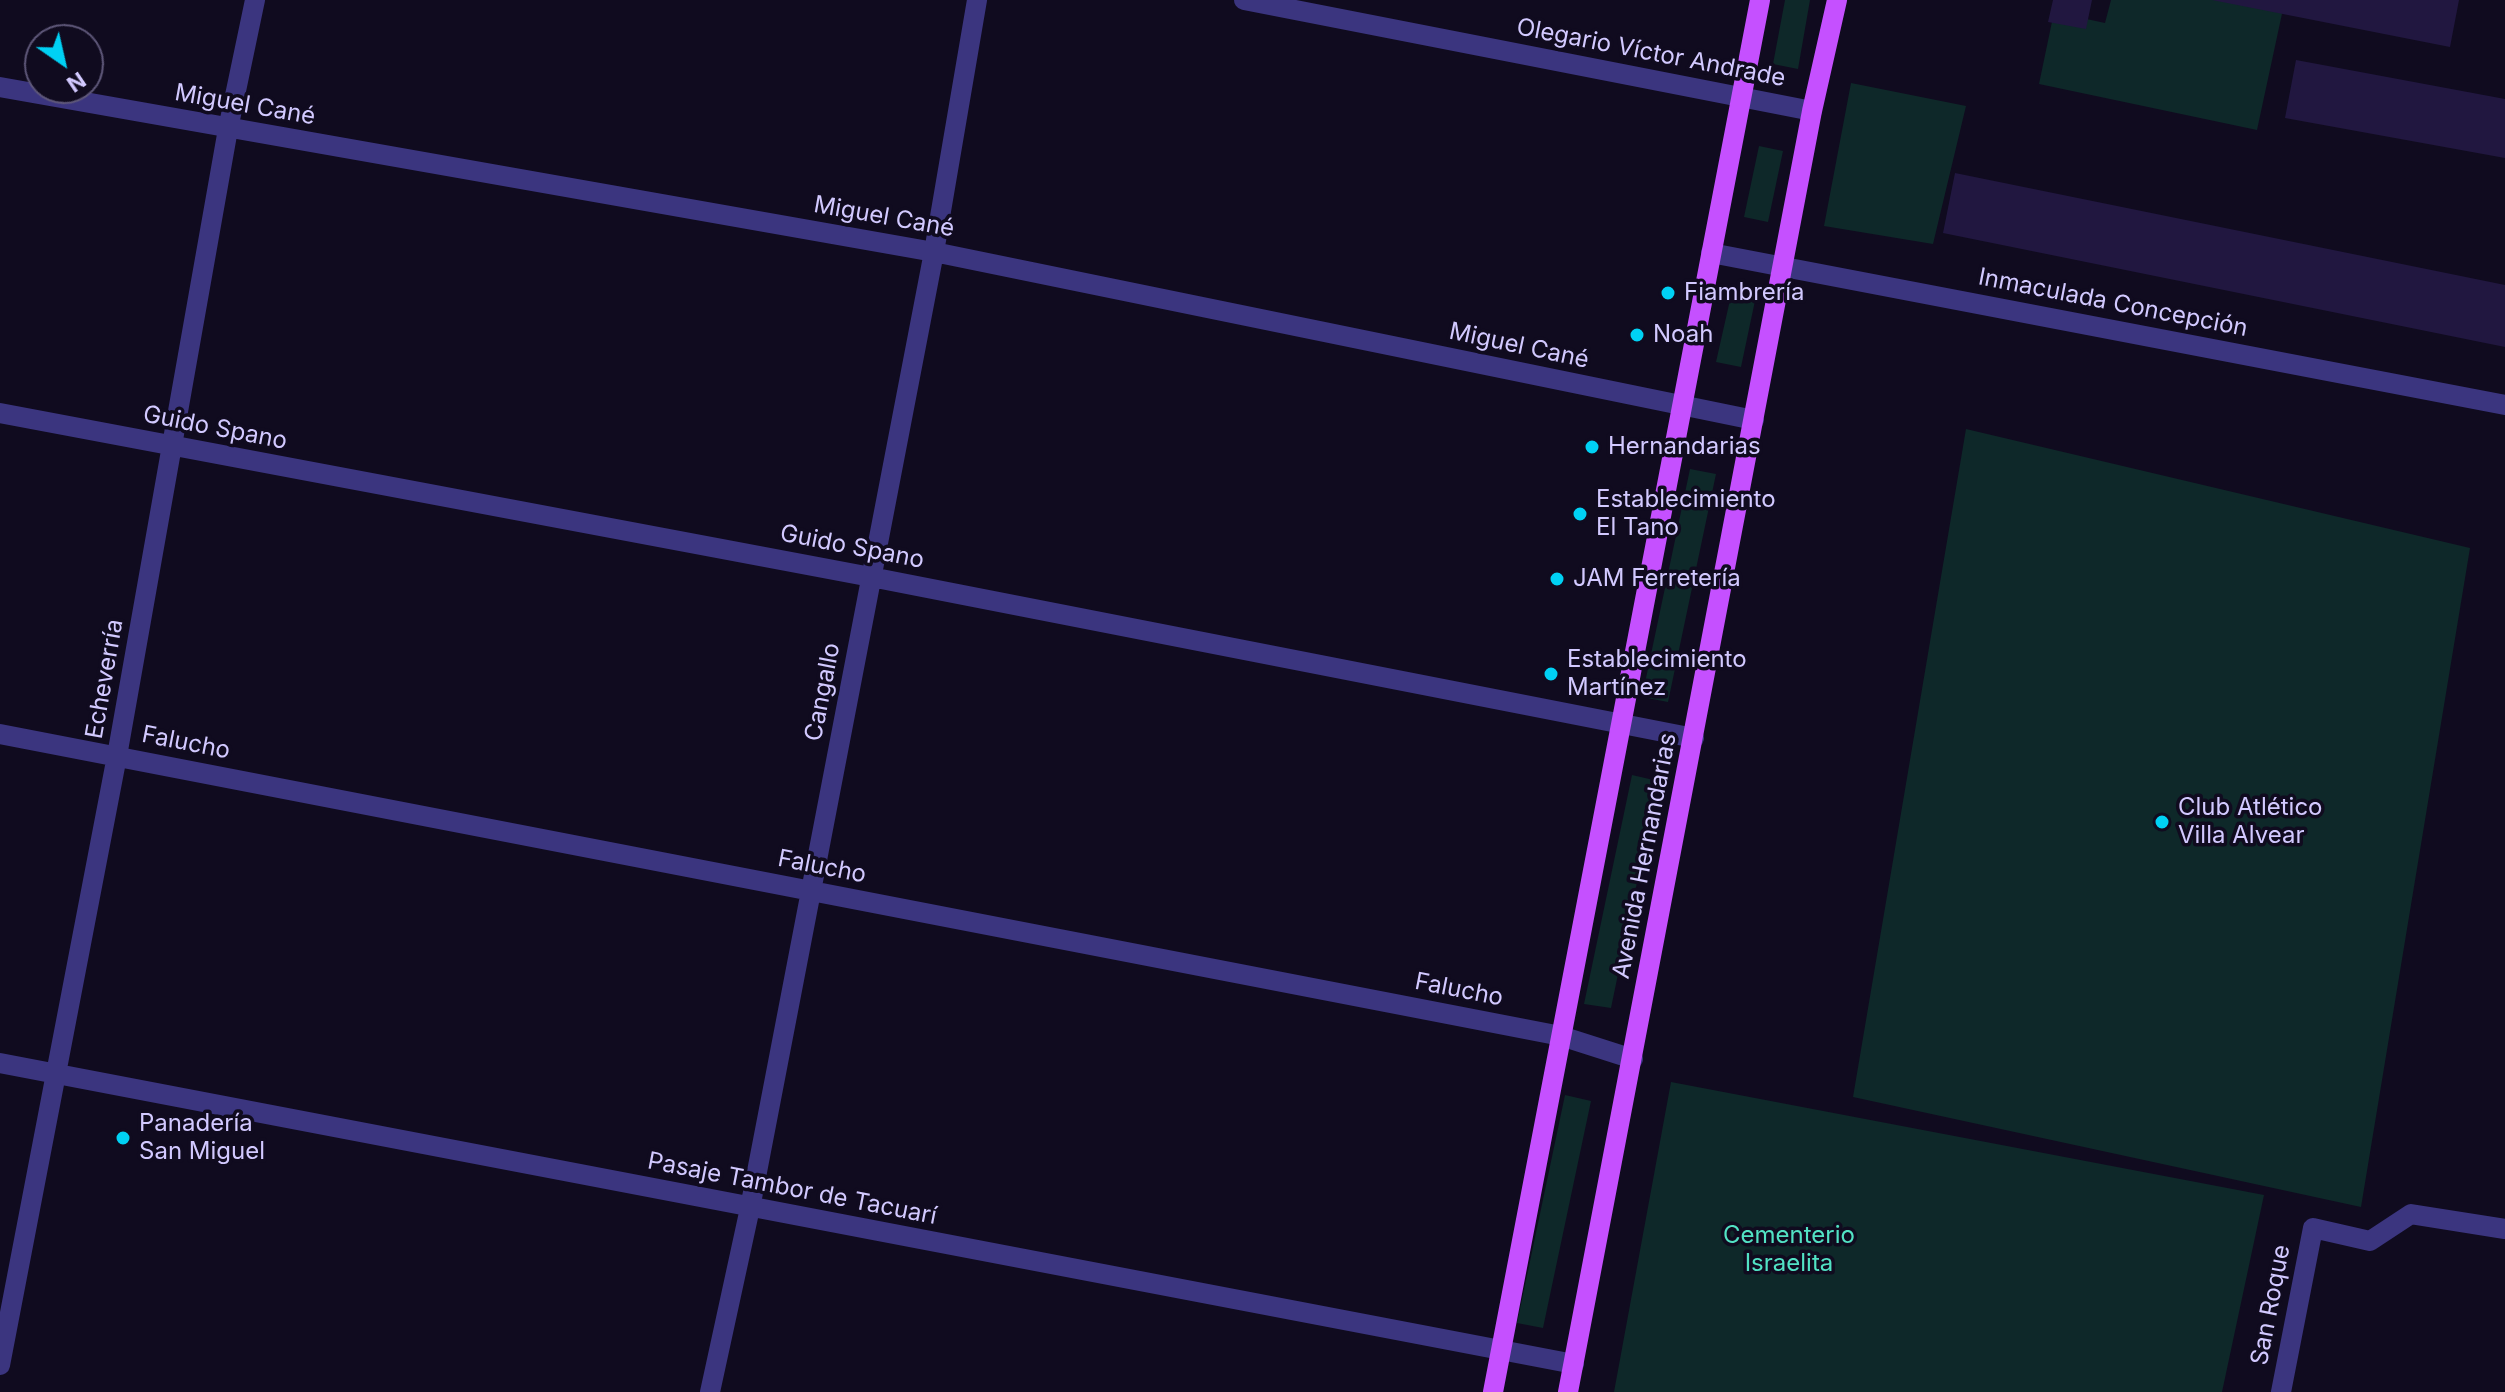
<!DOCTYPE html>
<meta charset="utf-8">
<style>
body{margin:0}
#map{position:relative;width:2505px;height:1392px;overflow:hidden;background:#100b1f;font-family:Inter,sans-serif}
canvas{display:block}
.north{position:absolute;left:24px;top:24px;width:80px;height:80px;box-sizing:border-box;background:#100b1f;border:2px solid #5e5779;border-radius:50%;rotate:146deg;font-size:22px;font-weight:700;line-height:32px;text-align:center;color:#d2c9ff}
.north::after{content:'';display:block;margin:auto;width:28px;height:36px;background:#00d1f4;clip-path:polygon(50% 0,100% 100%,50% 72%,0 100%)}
</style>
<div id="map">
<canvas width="2505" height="1392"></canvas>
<div class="north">N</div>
</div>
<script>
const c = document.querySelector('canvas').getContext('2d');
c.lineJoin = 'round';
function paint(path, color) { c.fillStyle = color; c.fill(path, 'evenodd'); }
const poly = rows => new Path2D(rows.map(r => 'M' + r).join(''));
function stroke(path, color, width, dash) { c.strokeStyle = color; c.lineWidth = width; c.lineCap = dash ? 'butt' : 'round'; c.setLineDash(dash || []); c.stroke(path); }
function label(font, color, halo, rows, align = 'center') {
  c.font = font + ' Inter,sans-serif'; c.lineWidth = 7; c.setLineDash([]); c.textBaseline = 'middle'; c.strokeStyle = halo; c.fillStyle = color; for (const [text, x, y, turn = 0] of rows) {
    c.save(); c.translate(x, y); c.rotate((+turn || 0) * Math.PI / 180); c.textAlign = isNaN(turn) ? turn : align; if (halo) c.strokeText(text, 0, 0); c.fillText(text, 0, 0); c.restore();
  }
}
const green = poly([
 [1785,0,1810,0,1798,69,1773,64],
 [2111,0,2241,0,2283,9,2257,130,2039,84,2054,12,2105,23],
 [1851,83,1966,106,1933,244,1824,226],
 [1759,146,1783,151,1768,222,1744,217],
 [1732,291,1756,296,1741,367,1716,362],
 [1966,429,2470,548,2361,1207,1853,1097],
 [1690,469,1716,474,1668,702,1642,697],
 [1632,775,1658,781,1611,1008,1584,1004],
 [1671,1082,2264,1195,2222,1392,1614,1392],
 [1565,1095,1591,1101,1543,1328,1517,1323]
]);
const building = poly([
 [2053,0,2092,0,2086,29,2048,22],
 [2212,0,2459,0,2450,47],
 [2296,60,2505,99,2505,158,2285,118],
 [1955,173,2505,285,2505,347,1943,233]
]);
const minor = poly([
 [1244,0,1812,111],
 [0,87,934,252,1754,420],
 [1711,253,2505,405],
 [0,413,871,577,1694,738],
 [0,734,1561,1036,1633,1059],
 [0,1063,1574,1364],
 [0,1365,117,756,228,129,255,0],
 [710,1392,750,1208,934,252,977,0],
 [2281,1392,2313,1228,2370,1241,2411,1214,2505,1229]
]);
const major = poly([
 [1493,1392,1760,0],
 [1568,1392,1812,111,1837,0]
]);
const markers = [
 [1668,293,8,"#00d1f4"],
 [1637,335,8,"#00d1f4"],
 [1592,447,8,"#00d1f4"],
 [1580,514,8,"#00d1f4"],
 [1557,579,8,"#00d1f4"],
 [1551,674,8,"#00d1f4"],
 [2162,822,8,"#00d1f4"],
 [123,1138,8,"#00d1f4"]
];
const streetNames = [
 ["Olegario Víctor Andrade",1651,53,11],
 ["Miguel Cané",245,105,10],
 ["Miguel Cané",884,217,10],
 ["Inmaculada Concepción",2113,303,11],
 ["Miguel Cané",1519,346,12],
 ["Guido Spano",215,428,11],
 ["Guido Spano",852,547,11],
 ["Echeverría",105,679,-80],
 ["Cangallo",823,692,-79],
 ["Falucho",186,743,11],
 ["Avenida Hernandarias",1645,856,-79],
 ["Falucho",822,867,11],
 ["Falucho",1459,990,11],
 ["Pasaje Tambor de Tacuarí",792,1189,11],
 ["San Roque",2271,1305,-79]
];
const poiNames = [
 ["Fiambrería",1684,293],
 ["Noah",1653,335],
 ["Hernandarias",1608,447],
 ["Establecimiento",1596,500],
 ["El Tano",1596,528],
 ["JAM Ferretería",1573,579],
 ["Establecimiento",1567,660],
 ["Martínez",1567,688],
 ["Club Atlético",2178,808],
 ["Villa Alvear",2178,836],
 ["Panadería",139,1124],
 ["San Miguel",139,1152]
];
const parkNames = [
 ["Cementerio",1789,1236],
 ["Israelita",1789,1264]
];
paint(green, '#0e2829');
paint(building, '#211740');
stroke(minor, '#3b357f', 20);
stroke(major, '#c550ff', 20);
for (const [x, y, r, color] of markers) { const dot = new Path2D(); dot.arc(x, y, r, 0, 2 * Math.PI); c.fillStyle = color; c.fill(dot); stroke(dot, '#100b1f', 3); }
label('24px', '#d2c9ff', '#100b1f', streetNames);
label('24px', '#d2c9ff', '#100b1f', poiNames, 'left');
label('24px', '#52e2c4', '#100b1f', parkNames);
</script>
